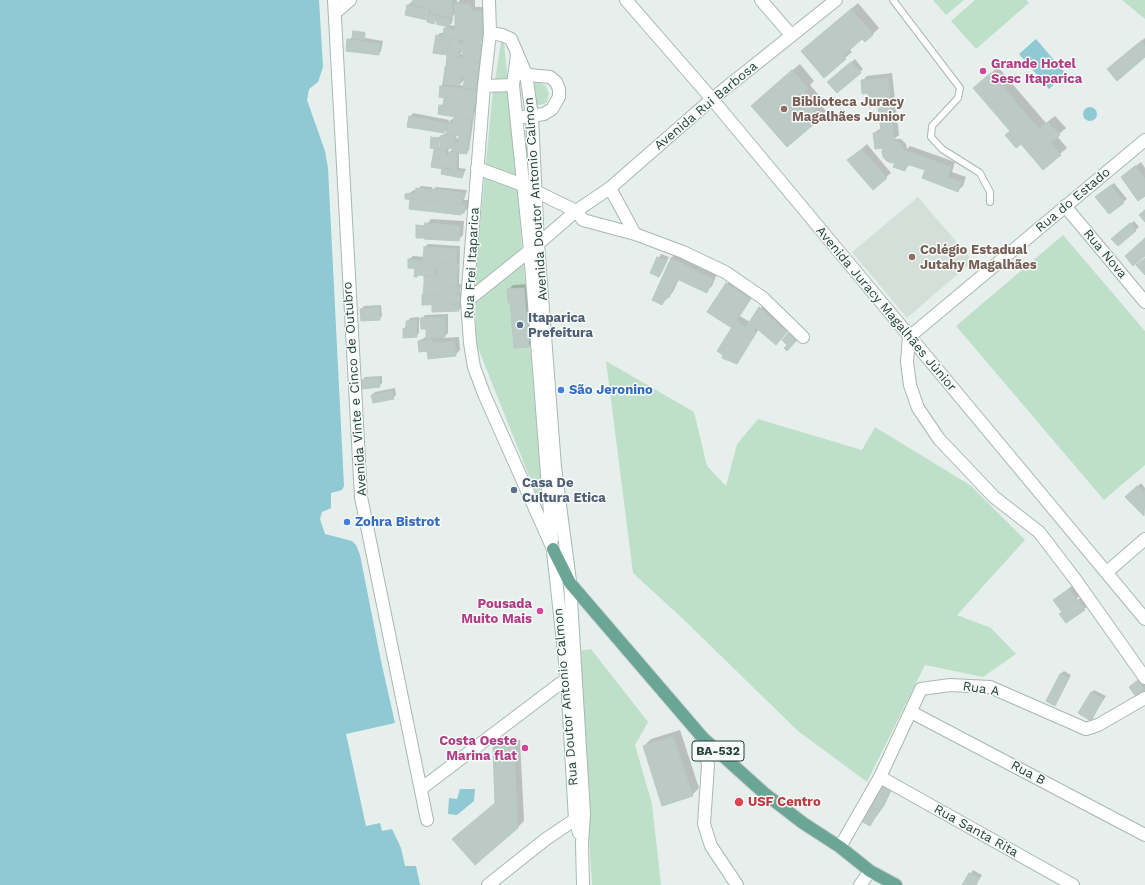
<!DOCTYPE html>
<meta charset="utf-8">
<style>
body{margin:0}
canvas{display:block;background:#e6efeb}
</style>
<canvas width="1145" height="885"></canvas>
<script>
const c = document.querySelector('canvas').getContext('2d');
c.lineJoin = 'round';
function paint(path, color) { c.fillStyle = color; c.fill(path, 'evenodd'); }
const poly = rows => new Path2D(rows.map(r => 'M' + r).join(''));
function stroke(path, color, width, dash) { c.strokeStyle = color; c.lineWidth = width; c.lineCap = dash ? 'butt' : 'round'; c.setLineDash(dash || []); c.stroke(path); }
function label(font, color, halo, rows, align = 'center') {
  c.font = font + ' "Work Sans",sans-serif'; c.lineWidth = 3; c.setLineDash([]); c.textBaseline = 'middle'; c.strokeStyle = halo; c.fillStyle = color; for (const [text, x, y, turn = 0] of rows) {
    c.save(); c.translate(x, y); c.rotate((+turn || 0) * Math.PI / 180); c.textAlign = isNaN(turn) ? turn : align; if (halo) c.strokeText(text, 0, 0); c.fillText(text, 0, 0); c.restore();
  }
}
const built = poly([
 [918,197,973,261,907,318,852,252]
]);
const green = poly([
 [933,0,964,0,946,15],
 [975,0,1026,0,1029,3,976,49,951,21],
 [1122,0,1145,0,1145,19],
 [501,42,504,42,510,101,543,500,539,501,476,343,475,277,492,99],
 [538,82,546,86,549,94,547,102,544,104,535,106,534,83],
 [1063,235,1145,331,1145,465,1104,500,956,326],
 [606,361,694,412,707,466,726,486,737,444,758,419,862,450,875,427,970,485,1025,540,957,615,991,628,1016,654,983,677,925,665,867,782,798,731,682,618,633,573],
 [591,649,648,722,635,745,652,804,661,885,592,885,578,651]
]);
const water = poly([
 [0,0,319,0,323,67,318,82,309,89,307,100,325,151,328,168,344,486,342,490,331,493,331,508,322,512,320,519,325,534,352,541,356,545,360,555,381,661,395,723,346,734,366,826,380,823,382,831,392,829,401,848,405,866,416,866,420,885,0,885],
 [1036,39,1066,74,1049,89,1019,54],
 '1083 114a7 7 0 1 1 14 0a7 7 0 1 1-14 0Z',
 [460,789,475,789,474,801,457,815,448,814,449,798,457,799]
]);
const shadow = poly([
 [414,0,457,0,457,3,460,0,475,0,475,7,487,7,487,25,484,28,485,38,480,42,480,45,485,40,480,83,476,87,480,88,474,116,469,150,466,153,459,152,459,168,466,169,462,177,443,174,444,168,434,150,437,148,432,138,440,137,439,147,441,148,441,136,448,132,448,128,444,132,410,117,413,113,449,120,448,123,452,119,455,120,455,116,440,106,445,103,445,97,440,96,448,54,437,36,440,33,444,33,445,28,447,26,438,19,433,23,428,19,406,15,408,5,411,2,414,3],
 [456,12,456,26,449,25,452,23,453,16],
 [464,50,464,54,460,54],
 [466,78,465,86,459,85],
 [457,135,460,135,460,139,456,138],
 [449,147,455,148,448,153],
 [445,164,452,165,452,167,445,166],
 [858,3,879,28,872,35,863,37,849,49,852,52,845,58,802,51,870,33,871,32,851,9],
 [355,31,365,32,365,38,383,41,381,51,378,54,348,40,353,37],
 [1145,38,1145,56,1113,64],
 [855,59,863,69,860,72,832,79],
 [800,64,814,81,810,85,823,100,819,103,826,111,787,145,759,99],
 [998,67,1046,123,1055,116,1066,128,1057,136,1067,148,1060,154,981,82],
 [892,73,899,135,894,139,901,139,906,144,907,149,910,146,955,162,952,172,966,177,963,186,958,190,926,169,910,164,905,170,898,161,888,161,883,156,883,149,892,140,874,133,881,128,879,105,862,81,867,76],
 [867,144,891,173,886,177,854,156],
 [1141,162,1145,168,1145,194,1122,177],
 [1114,183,1127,199,1109,213,1100,194],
 [421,186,432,187,432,191,436,187,467,190,464,200,469,200,469,207,464,212,411,200,406,195,414,190,417,190],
 [431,219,464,221,463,235,458,240,425,235,423,237,417,226,426,225],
 [1134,221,1139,227,1118,245,1116,236],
 [428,244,460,246,459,284,461,284,460,292,463,292,462,307,458,310,433,303,423,304,425,275,419,274,417,276,416,268,409,267,409,259,413,256,425,257,425,247],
 [661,254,669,257,659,276,651,273],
 [676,254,717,274,712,286,707,291,679,279,673,292,662,304,671,258],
 [731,279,755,293,740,316,750,322,765,303,791,327,780,339,759,329,736,363,733,327,727,284],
 [529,284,534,341,529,346,508,290,513,285],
 [381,305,382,316,379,319,361,309,364,306],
 [448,314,448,333,443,338,459,337,460,350,455,355,428,350,419,341,427,336,427,328,421,319,425,315],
 [419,317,419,333,416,336,404,329,410,318],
 [382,376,382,383,379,386,362,381,365,377],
 [395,388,396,395,393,398,372,395,375,392],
 [1141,483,1145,488,1144,515,1127,497],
 [1072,586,1079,596,1074,602,1082,597,1088,606,1066,622,1060,614,1062,611,1054,600],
 [1064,671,1071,675,1055,705,1060,674],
 [1141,678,1145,683,1145,690,1137,696,1133,684],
 [1094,690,1106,696,1091,719,1091,693],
 [680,730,699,788,692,795,644,746,651,739],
 [520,740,524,821,517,828,496,802,494,748,500,741],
 [895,783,884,806,870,825,871,807],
 [973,870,982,875,976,885,963,885]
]);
const building = poly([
 [413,0,452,0,452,18,431,13,431,9,412,5,413,0],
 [455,4,470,4,471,11,482,11,482,31,455,27,455,4],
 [407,5,429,10,427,20,405,15,407,5],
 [851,9,873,35,865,42,862,39,843,56,846,59,824,78,801,51,851,9],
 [428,14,450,19,449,27,436,24,437,19,435,18,434,24,427,22,428,14],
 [455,27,480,31,482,33,481,42,443,37,444,28,456,30,455,27],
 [353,31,365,33,364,40,352,38,353,31],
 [436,35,450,38,447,55,433,53,436,35],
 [450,38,459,39,458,43,464,44,464,40,481,42,479,61,462,58,463,51,459,51,458,57,447,55,450,38],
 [347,39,380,44,379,55,346,51,347,39],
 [1141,41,1145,46,1145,57,1117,81,1107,69,1141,41],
 [447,55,479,61,478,72,446,67,447,55],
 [851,62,861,73,837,93,827,82,851,62],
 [445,67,478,72,475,89,463,87,465,77,461,76,459,86,443,84,445,67],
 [792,70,808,88,804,92,817,107,813,110,820,119,787,147,751,106,792,70],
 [991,73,1039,129,1048,122,1060,135,1051,143,1061,155,1043,170,1021,144,1016,148,1005,135,1010,131,973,88,991,73],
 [888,78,894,140,887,142,882,148,875,149,873,133,881,132,878,106,869,107,868,93,862,94,861,80,888,78],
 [440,86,478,91,476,102,439,97,440,86],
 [444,98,474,102,473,110,443,106,444,98],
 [439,105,473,110,472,120,438,114,439,105],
 [409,116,446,123,444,133,407,127,409,116],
 [454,117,471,119,469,137,446,134,448,122,453,123,454,117],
 [444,135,455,136,454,141,458,142,459,136,469,137,467,154,458,153,458,151,452,151,453,149,447,148,446,151,440,151,440,136,444,135],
 [431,137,439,138,438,149,430,148,431,137],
 '882 152a11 11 0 1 1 22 0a11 11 0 1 1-22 0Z',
 [862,149,887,178,873,190,847,160,862,149],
 [434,150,446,151,446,155,449,156,449,152,457,153,456,171,450,170,451,166,444,165,444,169,431,167,434,150],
 [904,150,951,167,948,177,962,182,958,192,922,178,925,170,907,164,905,171,893,167,895,163,903,157,904,150],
 [1135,166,1145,179,1145,196,1138,201,1121,177,1135,166],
 [442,169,464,172,462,178,441,174,442,169],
 [1111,185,1124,203,1109,214,1095,197,1111,185],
 [416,188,430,190,429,194,432,194,432,201,405,199,405,194,416,193,416,188],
 [432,189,464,193,464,198,431,194,432,189],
 [432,194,462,197,461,204,432,201,432,194],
 [410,199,465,205,464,213,462,213,461,215,409,209,410,199],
 [1145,210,1145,222,1139,215,1145,210],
 [425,223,460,226,459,241,424,239,425,223],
 [1130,223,1136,231,1118,246,1111,239,1130,223],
 [416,225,424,226,423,238,416,238,416,225],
 [1145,238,1145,256,1133,266,1125,256,1145,238],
 [424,247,457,249,456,264,423,261,424,247],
 [657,257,667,261,659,277,650,273,657,257],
 [671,258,713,279,707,293,677,279,669,298,666,297,662,305,652,300,671,258],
 [1145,258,1145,275,1136,265,1145,258],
 [408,259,458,264,457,271,408,268,408,259],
 [415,268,434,269,434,276,418,275,417,277,414,277,415,268],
 [437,270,457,271,457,277,437,276,437,270],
 [424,276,457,277,457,286,424,285,424,276],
 [726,283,750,299,732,328,707,312,726,283],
 [424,285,458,287,458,294,423,295,424,285],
 [524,288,529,347,514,348,510,303,508,303,507,289,524,288],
 [460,294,460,304,422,305,422,295,460,294],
 [459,303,459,311,432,312,432,304,459,303],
 [379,307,380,320,361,321,360,309,379,307],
 [759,307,787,332,776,345,756,328,753,332,746,327,759,307],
 [445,317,445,337,426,339,426,329,421,329,420,318,445,317],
 [416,320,417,337,403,338,403,329,406,328,406,321,416,320],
 [736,321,756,333,737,364,722,358,723,355,717,351,736,321],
 [789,332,797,340,787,351,784,348,787,345,782,340,789,332],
 [432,340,433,343,454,341,456,356,428,359,427,351,419,352,418,341,432,340],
 [379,378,380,387,362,389,361,380,379,378],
 [392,391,394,399,373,403,371,395,392,391],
 [1137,486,1145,494,1144,516,1125,497,1137,486],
 [1069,589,1077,600,1061,611,1053,600,1069,589],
 [1078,600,1085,610,1066,623,1059,614,1078,600],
 [1060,674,1069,678,1055,706,1046,701,1060,674],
 [1138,680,1145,691,1137,698,1129,687,1138,680],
 [1091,692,1103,699,1091,721,1078,713,1091,692],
 [673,736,693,796,662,806,643,746,673,736],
 [514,746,518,828,475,865,452,839,495,803,493,747,514,746],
 [882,782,892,787,881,810,871,806,882,782],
 [870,806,879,811,870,826,861,821,870,806],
 [969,873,979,878,976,885,962,885,969,873]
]);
const lane = poly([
 [893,0,960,88,958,98,932,126,931,137,942,149,980,173,990,192,990,202]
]);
const street = poly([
 [334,0,361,497,427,820],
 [489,0,490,33,484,86,467,301,470,343,474,367,484,394,553,549],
 [626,0,712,99,1145,619],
 [761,0,791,35],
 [335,13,350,0],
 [490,33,502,35,511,39,526,74,532,116,538,244,555,467,570,581],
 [517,55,513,85,530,251,552,540],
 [518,74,550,77,556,82,559,89,559,97,552,109,544,114,524,117],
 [484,86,513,85],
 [1145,140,909,337,907,362,910,385,918,408,939,439,994,497,1039,532,1075,579,1145,678],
 [477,168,523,185,576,211,583,220,635,234,683,252,725,272,763,298,803,337],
 [610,188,635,234],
 [1065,206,1145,302],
 [467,301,538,244,576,211,610,188,712,99,836,0],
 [1107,572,1145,539],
 [911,712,1145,835],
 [703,738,708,765,704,824,711,846,737,885],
 [880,777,1073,885],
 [422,788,574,673],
 [840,847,880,777,921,689,950,685,990,687,1086,729,1098,725,1145,698],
 [488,885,546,839,583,814],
 [860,885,870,871]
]);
const secondary = poly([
 [553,551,567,679,575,820,579,833],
 [570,583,584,814,582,843,583,885]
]);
const primary = poly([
 [553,549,570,583,703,738,764,793,803,823,840,847,870,871,896,885]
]);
const markers = [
 [983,71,4,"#d1479c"],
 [784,109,4,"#8d6e63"],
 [912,257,4,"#8d6e63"],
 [520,325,4,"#5c6f8a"],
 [561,390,4,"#3f7fe0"],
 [514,490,4,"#5c6f8a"],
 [347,522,4,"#3f7fe0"],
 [540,611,4,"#d1479c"],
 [525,748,4,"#d1479c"],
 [739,802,5,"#e0444e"]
];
const shields = [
 [718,751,52]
];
const shieldNames = [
 ["BA-532",718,751]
];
const hotelNames = [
 ["Grande Hotel",991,64,"left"],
 ["Sesc Itaparica",991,79,"left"],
 ["Pousada",532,604],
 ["Muito Mais",532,619],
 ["Costa Oeste",517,741],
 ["Marina flat",517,756]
];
const educationNames = [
 ["Biblioteca Juracy",792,102],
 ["Magalhães Junior",792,117],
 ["Colégio Estadual",920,250],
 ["Jutahy Magalhães",920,265]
];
const streetNames = [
 ["Avenida Rui Barbosa",706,106,-40],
 ["Avenida Doutor Antonio Calmon",536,199,-94],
 ["Rua do Estado",1073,200,-40],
 ["Rua Nova",1105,254,50],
 ["Rua Frei Itaparica",472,263,-87],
 ["Avenida Juracy Magalhães Júnior",886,309,50],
 ["Avenida Vinte e Cinco de Outubro",355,389,-94],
 ["Rua A",981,689,9],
 ["Rua Doutor Antonio Calmon",566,697,-95],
 ["Rua B",1028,773,28],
 ["Rua Santa Rita",976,831,29]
];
const serviceNames = [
 ["Itaparica",528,318],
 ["Prefeitura",528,333],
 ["Casa De",522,483],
 ["Cultura Etica",522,498]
];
const shopNames = [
 ["São Jeronino",569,390],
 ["Zohra Bistrot",355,522]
];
const healthNames = [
 ["USF Centro",748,802]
];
paint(built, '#d4dfda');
paint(green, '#bfe0c8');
paint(water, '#8ec9d4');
paint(shadow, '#0003');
paint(building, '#bbcac4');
stroke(building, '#b8c9c2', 1);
stroke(lane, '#a8b8b2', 8);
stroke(street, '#a8b8b2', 14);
stroke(secondary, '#a4bbb3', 14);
stroke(primary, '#c2cac8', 14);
stroke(lane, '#fff', 6);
stroke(street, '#fff', 12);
stroke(secondary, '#fff', 12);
stroke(primary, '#6aa596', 12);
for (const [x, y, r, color] of markers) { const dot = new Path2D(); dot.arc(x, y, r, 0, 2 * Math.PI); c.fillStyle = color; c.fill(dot); stroke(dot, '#f7fbf9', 1.5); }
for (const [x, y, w] of shields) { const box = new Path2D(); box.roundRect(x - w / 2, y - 10, w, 20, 3); c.fillStyle = '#f7fbf9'; c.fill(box); stroke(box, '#24423a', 1); }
label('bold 12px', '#24423a', null, shieldNames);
label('bold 13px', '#b23c85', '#f7fbf9', hotelNames, 'right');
label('bold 13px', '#785e54', '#f7fbf9', educationNames, 'left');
label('13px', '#24423a', '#f7fbf9', streetNames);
label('bold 13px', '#4e5e75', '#f7fbf9', serviceNames, 'left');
label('bold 13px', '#366cbe', '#f7fbf9', shopNames, 'left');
label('bold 13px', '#be3a42', '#f7fbf9', healthNames, 'left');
</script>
